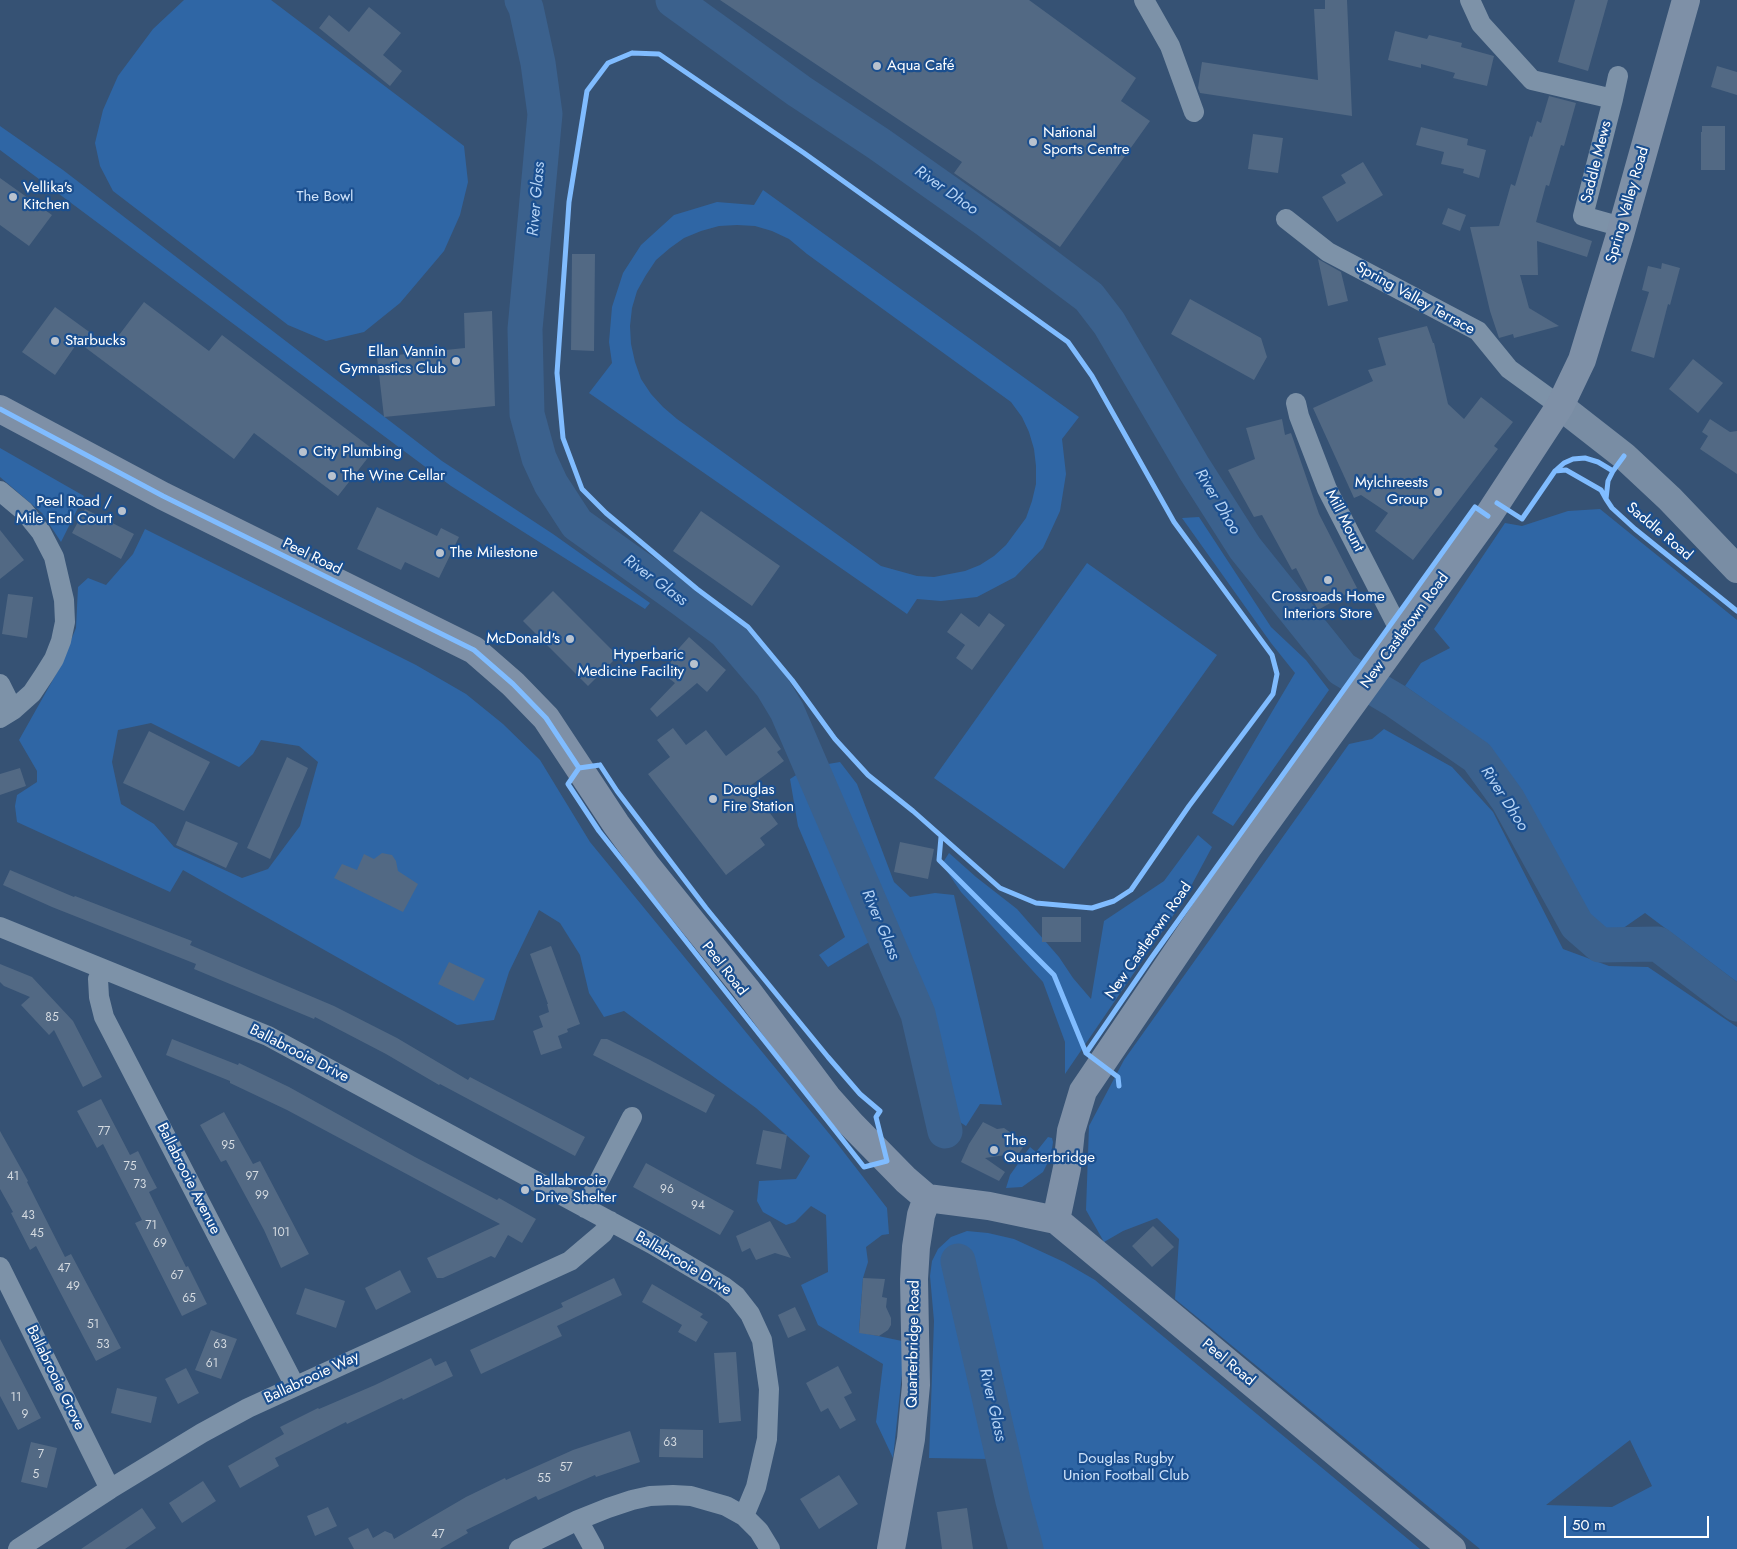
<!DOCTYPE html>
<meta charset="utf-8">
<style>
body{margin:0}
#map{position:relative;width:1737px;height:1549px;overflow:hidden;background:#365274;font-family:Jost,sans-serif}
canvas{display:block}
.scale{position:absolute;left:1564px;top:1516px;width:145px;height:22px;box-sizing:border-box;border:2px solid #fff;border-top:0;padding-left:6px;font-size:15px;line-height:18px;white-space:nowrap;color:#fff;-webkit-text-stroke:4px #1b4f8f;paint-order:stroke}
</style>
<div id="map">
<canvas width="1737" height="1549"></canvas>
<div class="scale">50 m</div>
</div>
<script>
const c = document.querySelector('canvas').getContext('2d');
c.lineJoin = 'round';
function paint(path, color) { c.fillStyle = color; c.fill(path, 'evenodd'); }
const poly = rows => new Path2D(rows.map(r => 'M' + r).join(''));
function stroke(path, color, width, dash) { c.strokeStyle = color; c.lineWidth = width; c.lineCap = dash ? 'butt' : 'round'; c.setLineDash(dash || []); c.stroke(path); }
function label(font, color, halo, rows, align = 'center') {
  c.font = font + ' Jost,sans-serif'; c.lineWidth = 4.5; c.setLineDash([]); c.textBaseline = 'middle'; c.strokeStyle = halo; c.fillStyle = color; for (const [text, x, y, turn = 0] of rows) {
    c.save(); c.translate(x, y); c.rotate((+turn || 0) * Math.PI / 180); c.textAlign = isNaN(turn) ? turn : align; if (halo) c.strokeText(text, 0, 0); c.fillText(text, 0, 0); c.restore();
  }
}
const green = poly([
 [184,0,271,0,464,146,468,182,460,215,444,251,400,303,364,332,326,341,288,325,113,191,100,166,95,143,103,110,118,76,153,29],
 [0,126,63,170,442,461,553,534,650,603,645,609,451,486,0,150],
 [763,190,1079,417,1062,439,1066,474,1060,511,1043,548,1015,577,977,597,941,601,917,599,907,614,589,393,612,363,609,342,612,307,623,273,641,245,674,215,717,202,754,205],
 [737,225,755,226,772,231,789,239,807,254,1011,402,1022,417,1029,432,1034,449,1036,466,1036,484,1032,501,1026,518,1006,545,994,556,980,565,965,571,934,577,917,576,881,566,677,419,663,407,651,394,641,379,635,362,631,344,630,326,632,308,637,291,646,275,656,260,670,248,684,238,701,231,719,226],
 [0,448,84,496,61,542,42,513,0,477],
 [1600,509,1737,620,1737,982,1645,913,1619,931,1598,929,1581,914,1503,775,1459,724,1405,686,1421,663,1450,648,1434,629,1505,523,1522,526,1568,511],
 [1199,517,1271,627,1306,660,1329,690,1233,826,1212,813,1295,673,1271,643,1182,518],
 [145,529,416,665,466,694,503,724,540,760,590,842,836,1142,887,1208,889,1234,882,1235,866,1247,868,1262,863,1278,859,1332,902,1341,904,1355,893,1458,876,1422,883,1364,818,1325,801,1285,828,1272,826,1215,811,1206,795,1222,786,1225,763,1212,757,1201,759,1181,796,1179,810,1156,756,1108,624,1011,604,1017,589,993,580,955,560,923,539,910,509,972,494,1020,457,1025,183,870,170,892,17,822,15,806,17,795,37,782,37,771,19,740,59,669,76,628,78,587,88,578,106,585,133,554],
 [151,723,239,767,253,754,261,740,299,746,318,762,300,826,268,869,242,878,174,847,154,824,121,804,112,762,118,730],
 [1087,563,1217,655,1064,869,934,778],
 [1384,729,1452,767,1493,812,1563,949,1609,966,1648,967,1737,1027,1737,1549,1480,1549,1175,1299,1179,1239,1157,1218,1123,1231,1104,1242,1086,1210,1089,1126,1124,1060,1349,744,1372,739],
 [1630,1440,1652,1486,1612,1507,1546,1505],
 [840,762,857,784,894,882,910,897,935,893,954,895,1002,1105,980,1104,966,1126,949,1115,926,1007,828,764],
 [801,772,871,941,828,967,819,955,845,937,798,826,790,779],
 [1198,835,1212,847,1183,901,1065,1074,1065,1042,1043,982,961,892,942,864,949,853,976,877,1017,909,1059,957,1073,978,1091,999,1104,921,1164,881],
 [1048,1137,1052,1138,1053,1142,1051,1156,1043,1172,1022,1187,1006,1188,1010,1175,1030,1147,1036,1152],
 [967,1231,988,1233,1014,1239,1064,1262,1095,1280,1420,1549,1027,1549,1022,1497,990,1459,929,1458,934,1321,930,1276,932,1261,938,1249,951,1237]
]);
const river = poly([
 [522,0,526,8,538,63,545,114,525,329,527,414,539,458,551,484,577,524,682,599,725,631,772,686,787,711,918,1014,945,1131],
 [673,0,799,91,879,144,988,221,1089,297,1109,323,1194,468,1245,548,1342,669,1396,701,1477,757,1508,800,1577,925,1600,945,1658,944,1737,1004],
 [958,1261,1013,1501,1026,1549]
]);
const building = poly([
 [720,0,1029,0,1136,78,1121,101,1150,121,1060,247,954,173,962,162],
 [1325,0,1347,0,1352,116,1200,93,1198,88,1202,62,1318,80,1314,9,1325,9],
 [1575,0,1608,0,1588,71,1558,62],
 [369,7,401,33,383,55,402,71,390,86,319,28,329,15,349,32],
 [1395,31,1427,39,1429,35,1462,43,1461,47,1494,56,1487,86,1453,78,1455,73,1421,64,1421,68,1388,60],
 [1717,66,1737,72,1737,95,1711,87],
 [1549,96,1576,103,1564,146,1561,145,1549,186,1546,185,1536,222,1592,241,1587,257,1537,241,1538,275,1520,275,1529,308,1559,326,1514,338,1513,334,1499,338,1490,311,1470,227,1499,226,1511,184,1515,186,1530,136,1532,137,1537,121,1541,123],
 [1702,126,1725,126,1725,170,1701,170,1701,132,1702,132],
 [1421,127,1468,139,1467,145,1486,150,1479,178,1463,173,1464,169,1441,164,1444,152,1416,145],
 [1253,134,1283,138,1278,173,1248,169],
 [1363,162,1383,195,1337,222,1322,197,1346,183,1341,175],
 [0,178,52,215,29,246,0,225],
 [1448,208,1466,215,1460,231,1442,224],
 [572,254,595,254,594,351,571,350],
 [1318,259,1341,272,1348,301,1328,306],
 [1662,263,1680,268,1670,305,1668,304,1654,358,1631,351,1649,292,1642,290,1648,266,1661,269],
 [1190,299,1261,338,1267,357,1254,380,1171,334],
 [144,302,209,351,222,335,374,450,338,496,254,433,234,459,78,342,55,375,22,352,55,307,110,347],
 [492,311,495,406,384,417,377,357,465,348,464,313],
 [1427,326,1433,343,1434,343,1448,404,1464,419,1481,397,1513,422,1494,446,1498,449,1413,560,1375,531,1388,513,1361,495,1354,498,1313,408,1373,381,1368,370,1386,365,1378,338],
 [1693,359,1723,383,1698,413,1669,389],
 [1282,419,1285,435,1291,433,1319,514,1357,588,1318,610,1296,568,1292,570,1262,515,1254,517,1228,470,1255,459,1246,428],
 [1710,419,1730,432,1737,431,1737,474,1700,449,1708,436,1702,432],
 [377,507,437,536,441,528,459,537,439,578,405,562,401,570,357,549],
 [85,509,134,534,121,559,72,533],
 [701,511,780,566,752,606,673,551],
 [0,530,24,560,0,579],
 [553,591,618,656,588,686,523,621],
 [8,594,33,597,27,638,2,634],
 [961,613,979,627,989,613,1005,625,972,670,956,658,965,645,947,632],
 [689,637,726,670,707,692,697,683,657,717,650,709,675,683,662,673,674,658,672,656],
 [765,727,781,749,777,752,784,761,750,786,778,824,760,838,765,845,726,875,648,774,670,757,657,740,673,728,686,745,706,730,726,756],
 [149,731,210,762,184,811,123,783],
 [287,757,308,768,270,859,247,848],
 [20,768,26,786,0,795,0,774],
 [186,821,238,843,226,868,176,845],
 [900,842,934,849,928,879,894,872],
 [382,853,392,855,396,861,398,871,418,884,403,912,334,878,342,864,357,870,364,854,374,859],
 [10,870,74,897,75,896,192,941,190,945,334,1006,397,1038,468,1080,470,1077,585,1137,575,1156,440,1084,439,1085,386,1054,315,1017,314,1019,194,969,196,964,52,907,3,885],
 [1042,917,1081,917,1081,942,1042,942],
 [551,946,580,1024,567,1029,568,1032,558,1036,562,1048,541,1055,533,1031,543,1027,539,1016,549,1012,547,1004,548,1004,530,954],
 [449,962,485,979,474,1001,438,984],
 [0,964,32,977,73,1021,102,1077,83,1087,54,1030,49,1035,21,1005,30,997,4,986,0,982],
 [172,1039,238,1065,239,1063,289,1087,415,1157,497,1200,499,1198,536,1219,522,1243,508,1235,495,1258,491,1256,443,1278,437,1278,427,1258,500,1224,287,1110,230,1083,230,1081,166,1055],
 [601,1039,607,1039,650,1060,715,1095,706,1113,593,1055],
 [101,1099,130,1155,138,1151,147,1169,157,1188,149,1192,186,1267,188,1266,207,1304,182,1316,135,1223,142,1220,103,1144,97,1148,77,1111],
 [224,1112,253,1164,260,1161,309,1254,281,1268,264,1230,226,1160,221,1162,200,1125],
 [983,1122,997,1129,1004,1128,1026,1143,1019,1153,985,1158,1005,1172,999,1181,961,1162,969,1144],
 [763,1130,787,1135,781,1169,756,1164],
 [0,1131,28,1181,27,1182,65,1257,71,1254,121,1348,96,1361,36,1246,30,1250,11,1213,13,1212,0,1189],
 [646,1163,734,1211,720,1235,633,1187],
 [770,1221,791,1258,775,1253,756,1260,750,1248,742,1252,736,1236],
 [1153,1226,1174,1247,1152,1267,1132,1246],
 [400,1270,411,1292,376,1310,365,1288],
 [614,1278,622,1295,557,1326,562,1336,481,1374,470,1350,563,1307,561,1303],
 [863,1278,885,1279,882,1297,887,1298,886,1307,891,1318,891,1325,888,1330,879,1336,859,1333],
 [652,1284,703,1314,700,1317,708,1322,696,1342,678,1332,682,1325,642,1302],
 [305,1288,345,1301,336,1328,296,1314],
 [795,1307,806,1330,788,1338,778,1315],
 [211,1330,237,1339,221,1379,195,1370],
 [0,1339,41,1418,18,1430,0,1396],
 [736,1352,741,1421,719,1423,714,1353],
 [431,1358,435,1366,446,1361,453,1376,403,1400,402,1398,347,1424,346,1422,275,1458,279,1466,240,1488,228,1466,284,1434,280,1427,318,1408,319,1409,375,1385],
 [838,1366,852,1393,844,1397,856,1420,840,1429,828,1408,821,1412,806,1383],
 [186,1368,199,1393,178,1404,165,1379],
 [117,1388,157,1397,151,1423,111,1413],
 [660,1429,703,1430,703,1458,659,1457],
 [630,1431,640,1462,596,1477,595,1475,538,1500,536,1496,466,1530,468,1533,440,1549,354,1549,348,1538,368,1528,373,1538,385,1531,392,1534,394,1539,466,1497,505,1478,506,1480,573,1450],
 [31,1442,57,1448,47,1488,21,1482],
 [839,1475,858,1504,819,1529,800,1499],
 [203,1481,216,1501,182,1523,169,1503],
 [328,1507,337,1526,315,1536,307,1516],
 [142,1508,156,1528,125,1549,81,1549],
 [967,1508,973,1549,942,1549,937,1512]
]);
const minor = poly([
 [1144,0,1170,46,1194,112],
 [1470,0,1481,24,1532,80,1613,99,1583,216,1622,227],
 [1613,99,1618,76],
 [1286,219,1328,252,1478,331,1509,369,1560,406],
 [1296,403,1299,416,1327,489,1402,635],
 [0,491,24,511,41,532,54,557,64,600,65,622,61,641,54,659,44,675,32,693,13,710,0,718],
 [0,684,13,710],
 [0,927,268,1036,652,1244,723,1286,736,1296,750,1314,762,1340,769,1389,767,1439,756,1487,744,1516],
 [102,969,98,979,99,997,104,1017,295,1386],
 [585,1208,632,1117],
 [0,1267,110,1489],
 [578,1520,594,1549],
 [18,1549,110,1489,202,1433,248,1408,570,1261,603,1233,610,1221],
 [519,1549,578,1520,608,1508,632,1500,650,1496,673,1495,691,1496,726,1506,744,1516,759,1531,770,1549]
]);
const secondary = poly([
 [1560,406,1624,456,1670,499,1737,569]
]);
const trunk = poly([
 [0,409,163,496,474,650,513,684,546,718,616,824,646,865,746,989,827,1097,851,1124,906,1180,927,1198,989,1206,1056,1220,1452,1549],
 [1056,1220,1067,1168,1071,1131,1083,1091,1249,846,1488,516,1560,406,1582,360,1620,235,1686,0],
 [891,1549,911,1439,916,1385,914,1279,916,1247,921,1215,927,1198]
]);
const cycleway = poly([
 [632,53,659,54,804,153,1068,342,1092,376,1174,522,1272,655,1277,674,1273,694,1189,806,1131,890,1114,901,1092,908,1036,903,1000,888,913,811,868,775,835,739,792,680,748,627,697,589,606,513,582,489,563,438,557,373,569,202,587,91,608,63,632,53],
 [0,409,163,496,474,650,513,684,546,718,579,768],
 [1624,456,1613,471,1608,481,1606,499,1612,508,1635,529,1737,611],
 [1555,471,1564,463,1573,459,1585,458,1598,462,1613,471],
 [1497,503,1522,519,1555,471,1566,470,1601,490,1606,499],
 [600,765,617,791,706,908,828,1057,860,1094,880,1111,876,1117,887,1161,864,1167,599,831,568,784,579,768,600,765],
 [941,837,939,860,1054,975,1086,1053,1118,1077,1119,1086],
 [1086,1053,1152,957,1475,507,1488,516]
]);
const markers = [
 [877,66,5,"#b9c2ce"],
 [1033,142,5,"#b9c2ce"],
 [13,197,5,"#b9c2ce"],
 [55,341,5,"#b9c2ce"],
 [456,361,5,"#b9c2ce"],
 [303,452,5,"#b9c2ce"],
 [332,476,5,"#b9c2ce"],
 [1438,492,5,"#b9c2ce"],
 [122,511,5,"#b9c2ce"],
 [440,553,5,"#b9c2ce"],
 [1328,580,5,"#b9c2ce"],
 [570,639,5,"#b9c2ce"],
 [694,664,5,"#b9c2ce"],
 [713,799,5,"#b9c2ce"],
 [994,1150,5,"#b9c2ce"],
 [525,1190,5,"#b9c2ce"]
];
const numberNames = [
 ["85",52,1018],
 ["77",104,1132],
 ["95",228,1146],
 ["75",130,1167],
 ["41",13,1177],
 ["97",252,1177],
 ["73",140,1185],
 ["96",667,1190],
 ["99",262,1196],
 ["94",698,1206],
 ["43",28,1216],
 ["71",151,1226],
 ["101",281,1233],
 ["45",37,1234],
 ["69",160,1244],
 ["47",64,1269],
 ["67",177,1276],
 ["49",73,1287],
 ["65",189,1299],
 ["51",93,1325],
 ["53",103,1345],
 ["63",220,1345],
 ["61",212,1364],
 ["11",16,1398],
 ["9",25,1415],
 ["63",670,1443],
 ["7",41,1455],
 ["57",566,1468],
 ["5",36,1475],
 ["55",544,1479],
 ["47",438,1535]
];
const poiNames = [
 ["Aqua Café",887,66],
 ["National",1043,133],
 ["Sports Centre",1043,150],
 ["Vellika's",23,188],
 ["Kitchen",23,205],
 ["Starbucks",65,341],
 ["Ellan Vannin",446,352,"right"],
 ["Gymnastics Club",446,369,"right"],
 ["City Plumbing",313,452],
 ["The Wine Cellar",342,476],
 ["Mylchreests",1428,483,"right"],
 ["Group",1428,500,"right"],
 ["Peel Road /",112,502,"right"],
 ["Mile End Court",112,519,"right"],
 ["The Milestone",450,553],
 ["Crossroads Home",1328,597,"center"],
 ["Interiors Store",1328,614,"center"],
 ["McDonald's",560,639,"right"],
 ["Hyperbaric",684,655,"right"],
 ["Medicine Facility",684,672,"right"],
 ["Douglas",723,790],
 ["Fire Station",723,807],
 ["The",1004,1141],
 ["Quarterbridge",1004,1158],
 ["Ballabrooie",535,1181],
 ["Drive Shelter",535,1198]
];
const streetNames = [
 ["Saddle Mews",1597,162,-76],
 ["Spring Valley Road",1628,205,-74],
 ["Spring Valley Terrace",1415,299,29],
 ["Mill Mount",1344,521,63],
 ["Saddle Road",1659,532,40],
 ["Peel Road",312,557,26],
 ["New Castletown Road",1405,631,-54],
 ["New Castletown Road",1149,941,-55],
 ["Peel Road",724,969,52],
 ["Ballabrooie Drive",299,1054,27],
 ["Ballabrooie Avenue",188,1179,63],
 ["Ballabrooie Drive",683,1264,31],
 ["Quarterbridge Road",914,1344,-89],
 ["Peel Road",1228,1363,40],
 ["Ballabrooie Grove",55,1378,64],
 ["Ballabrooie Way",312,1378,-25]
];
const parkNames = [
 ["The Bowl",325,197],
 ["Douglas Rugby",1126,1459],
 ["Union Football Club",1126,1476]
];
const waterNames = [
 ["River Dhoo",946,191,35],
 ["River Glass",537,199,-85],
 ["River Dhoo",1217,502,59],
 ["River Glass",655,581,36],
 ["River Dhoo",1504,799,57],
 ["River Glass",880,925,67],
 ["River Glass",992,1405,77]
];
paint(green, '#2f66a5');
stroke(river, '#3b618d', 35);
paint(building, '#526984');
stroke(minor, '#7d92a8', 20);
stroke(secondary, '#798da4', 28);
stroke(trunk, '#7e90a7', 28);
stroke(cycleway, '#80bcff', 5);
for (const [x, y, r, color] of markers) { const dot = new Path2D(); dot.arc(x, y, r, 0, 2 * Math.PI); c.fillStyle = color; c.fill(dot); stroke(dot, '#1b4f8f', 2); }
label('12px', '#d4dae0', null, numberNames);
label('15px', '#fff', '#1b4f8f', poiNames, 'left');
label('15px', '#fff', '#1b4f8f', streetNames);
label('15px', '#cfe3fa', '#1b4f8f', parkNames);
label('italic 16px', '#b5d3f5', '#1b4f8f', waterNames);
</script>
